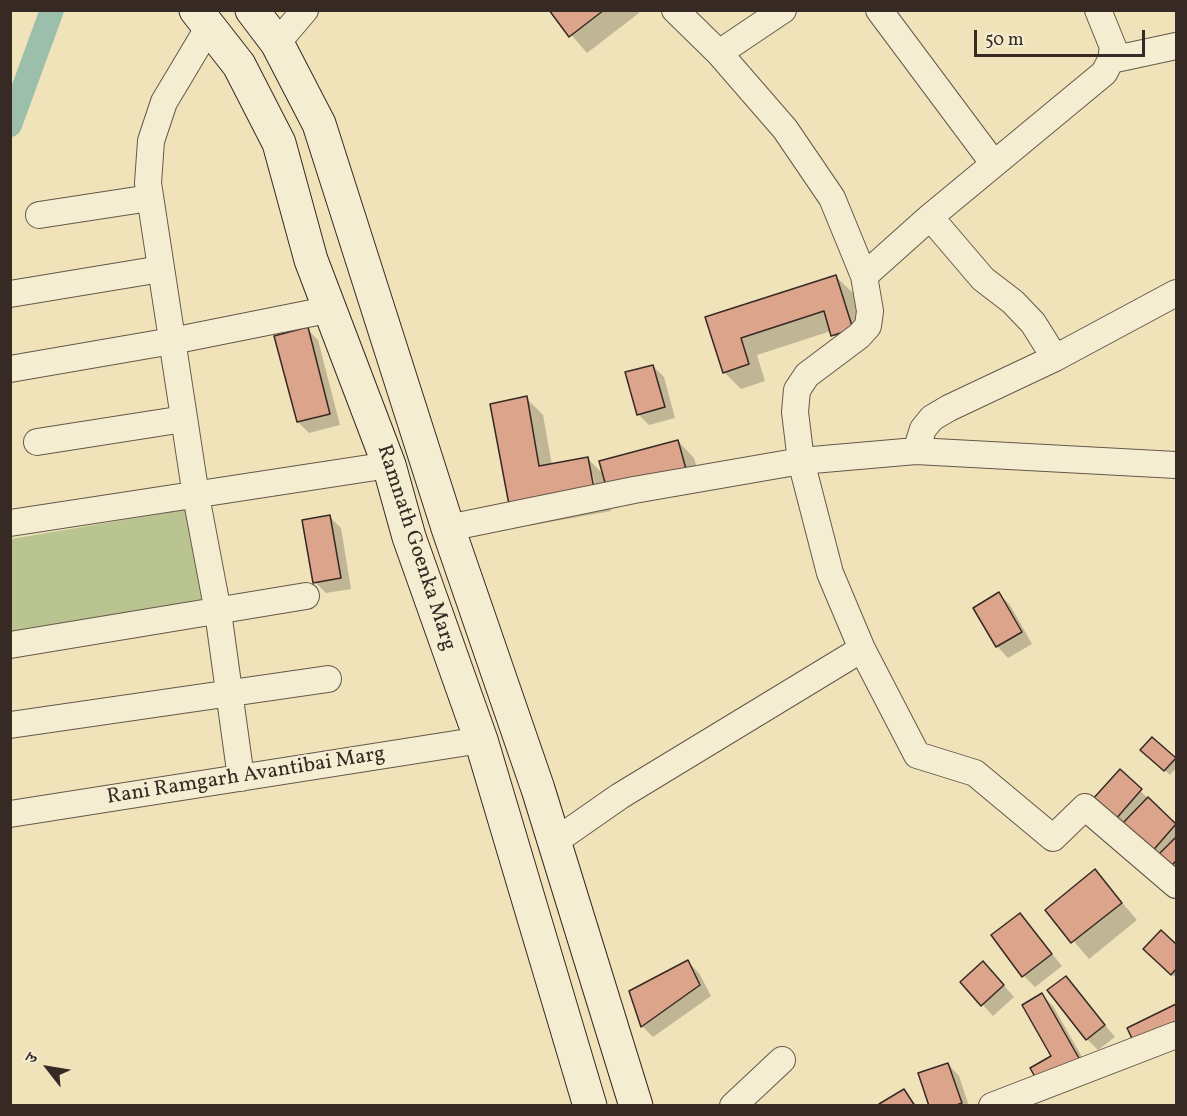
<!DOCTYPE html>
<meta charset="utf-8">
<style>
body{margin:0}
#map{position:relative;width:1187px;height:1116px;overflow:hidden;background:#f0e3ba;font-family:Vollkorn,"Noto Serif Devanagari",serif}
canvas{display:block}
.frame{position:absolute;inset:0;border:12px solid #372923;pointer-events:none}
.north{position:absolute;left:18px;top:1038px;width:60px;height:60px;-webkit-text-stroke:4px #f5edd2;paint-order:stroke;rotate:301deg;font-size:16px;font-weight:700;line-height:24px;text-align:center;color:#372923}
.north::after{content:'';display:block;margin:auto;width:21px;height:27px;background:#372923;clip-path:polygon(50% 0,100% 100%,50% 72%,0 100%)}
.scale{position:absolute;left:974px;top:30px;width:171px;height:27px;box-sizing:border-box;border:3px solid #372923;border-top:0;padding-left:8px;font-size:18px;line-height:21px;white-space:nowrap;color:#372923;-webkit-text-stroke:4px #f5edd2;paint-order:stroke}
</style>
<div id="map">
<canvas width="1187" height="1116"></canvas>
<div class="frame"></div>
<div class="north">उ</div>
<div class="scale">50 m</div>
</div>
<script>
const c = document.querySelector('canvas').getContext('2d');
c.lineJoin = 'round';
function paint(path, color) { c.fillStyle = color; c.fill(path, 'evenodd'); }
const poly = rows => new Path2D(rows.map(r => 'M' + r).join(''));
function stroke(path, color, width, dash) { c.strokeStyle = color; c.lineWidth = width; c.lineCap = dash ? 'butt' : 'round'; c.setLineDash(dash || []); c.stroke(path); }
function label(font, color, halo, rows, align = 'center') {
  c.font = font + ' Vollkorn,serif'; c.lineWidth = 4.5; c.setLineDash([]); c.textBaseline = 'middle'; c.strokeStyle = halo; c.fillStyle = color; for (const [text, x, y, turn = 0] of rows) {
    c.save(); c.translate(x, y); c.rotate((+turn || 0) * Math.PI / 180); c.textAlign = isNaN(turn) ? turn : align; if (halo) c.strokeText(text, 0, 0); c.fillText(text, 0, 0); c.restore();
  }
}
const green = poly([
 [188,509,204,604,11,637,11,539]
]);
const shadow = poly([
 [550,10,638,10,639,13,587,53],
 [836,277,853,293,869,346,849,352,831,331,757,355,765,381,741,389,724,372,707,318],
 [307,329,318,340,340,425,309,433,298,422],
 [653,366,664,377,675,418,649,425,638,414],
 [526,398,543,415,552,465,588,459,604,475,678,441,694,458,702,486,625,506,607,488,611,511,528,526,511,509],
 [693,466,693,468,617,485],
 [590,476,593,476,598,501],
 [330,517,341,528,351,589,326,593,315,582],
 [999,594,1010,605,1032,644,1008,658,997,646,975,609],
 [1152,739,1176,761,1176,768,1170,775,1143,750],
 [1120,771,1176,826,1176,880,1105,811],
 [1095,871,1137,920,1089,959,1047,910],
 [1020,915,1062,966,1035,987,1024,976],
 [1161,932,1176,946,1176,978,1157,960],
 [688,962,699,973,711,996,653,1037,642,1026],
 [994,974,1014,997,993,1016,962,982],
 [1066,978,1115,1037,1098,1050,1087,1039],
 [1042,995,1053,1006,1090,1071,1053,1057],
 [948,1064,959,1076,969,1106,931,1106],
 [904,1091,917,1106,882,1106]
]);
const canal = poly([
 [10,125,52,10]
]);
const building = poly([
 [549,10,604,10,569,37,549,10],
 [836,275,853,329,831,336,824,311,741,338,749,364,723,373,705,317,836,275],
 [308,327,330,414,297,422,274,336,308,327],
 [653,365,665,407,637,415,625,372,653,365],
 [527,396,539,466,588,457,595,494,510,510,490,404,527,396],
 [678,440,686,469,607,490,599,461,678,440],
 [330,515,341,578,313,583,302,520,330,515],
 [999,592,1022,632,996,647,973,608,999,592],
 [1152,737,1176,758,1164,771,1140,750,1152,737],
 [1120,769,1142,789,1115,820,1092,800,1120,769],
 [1148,797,1176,824,1150,854,1120,826,1148,797],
 [1176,837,1176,861,1167,870,1155,858,1176,837],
 [1095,869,1122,903,1071,943,1045,910,1095,869],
 [1020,913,1052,954,1022,977,991,935,1020,913],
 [1161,930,1176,944,1176,969,1171,975,1143,949,1161,930],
 [688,960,700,985,641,1027,629,991,688,960],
 [983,961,1004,985,981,1006,960,982,983,961],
 [1066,976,1105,1025,1086,1040,1047,990,1066,976],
 [1042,993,1080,1060,1039,1084,1030,1068,1051,1056,1022,1005,1042,993],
 [1176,1004,1176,1027,1136,1047,1127,1028,1176,1004],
 [948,1063,962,1103,954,1106,929,1106,918,1073,948,1063],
 [904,1089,915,1106,880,1106,879,1104,904,1089]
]);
const street = poly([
 [675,10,719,53,785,129,832,198,864,276,870,311,868,326,859,336,807,375,797,390,795,412,801,461,830,573,862,649,917,755,975,773,1053,838,1085,807,1176,885],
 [879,10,994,164],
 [210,25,164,102,151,141,148,183,196,496,218,612,241,778],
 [277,43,305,10],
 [719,53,783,10],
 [1111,60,1176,46],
 [39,215,150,198],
 [930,217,983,279,1013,302,1033,323,1055,358],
 [864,276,930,217,1104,73,1111,60,1113,47,1098,10],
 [10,294,161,269],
 [10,369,172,341,332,309],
 [37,442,184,419],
 [916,451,923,429,932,418,949,408,1055,358,1176,293],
 [10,523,389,465],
 [448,528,634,490,801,461,916,451,1176,465],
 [10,645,306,596],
 [10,725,328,679],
 [10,814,481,740],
 [554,842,620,796,862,649],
 [733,1106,782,1060],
 [992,1106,1176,1035]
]);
const secondary = poly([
 [196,10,239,65,279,143,311,260,389,465,409,537,481,740,590,1106],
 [252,10,277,43,319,124,448,528,538,789,636,1106]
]);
const streetNames = [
 ["Ramnath Goenka Marg",415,548,72],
 ["Rani Ramgarh Avantibai Marg",246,777,-9]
];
paint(green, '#bac490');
paint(shadow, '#0003');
stroke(canal, '#9bbfab', 24);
paint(building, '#dba48b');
stroke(building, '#372923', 1.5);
stroke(street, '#655849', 28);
stroke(secondary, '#372923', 35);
stroke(street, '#f5edd2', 26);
stroke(secondary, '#f5edd2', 33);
label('21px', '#372923', '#f5edd2', streetNames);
</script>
